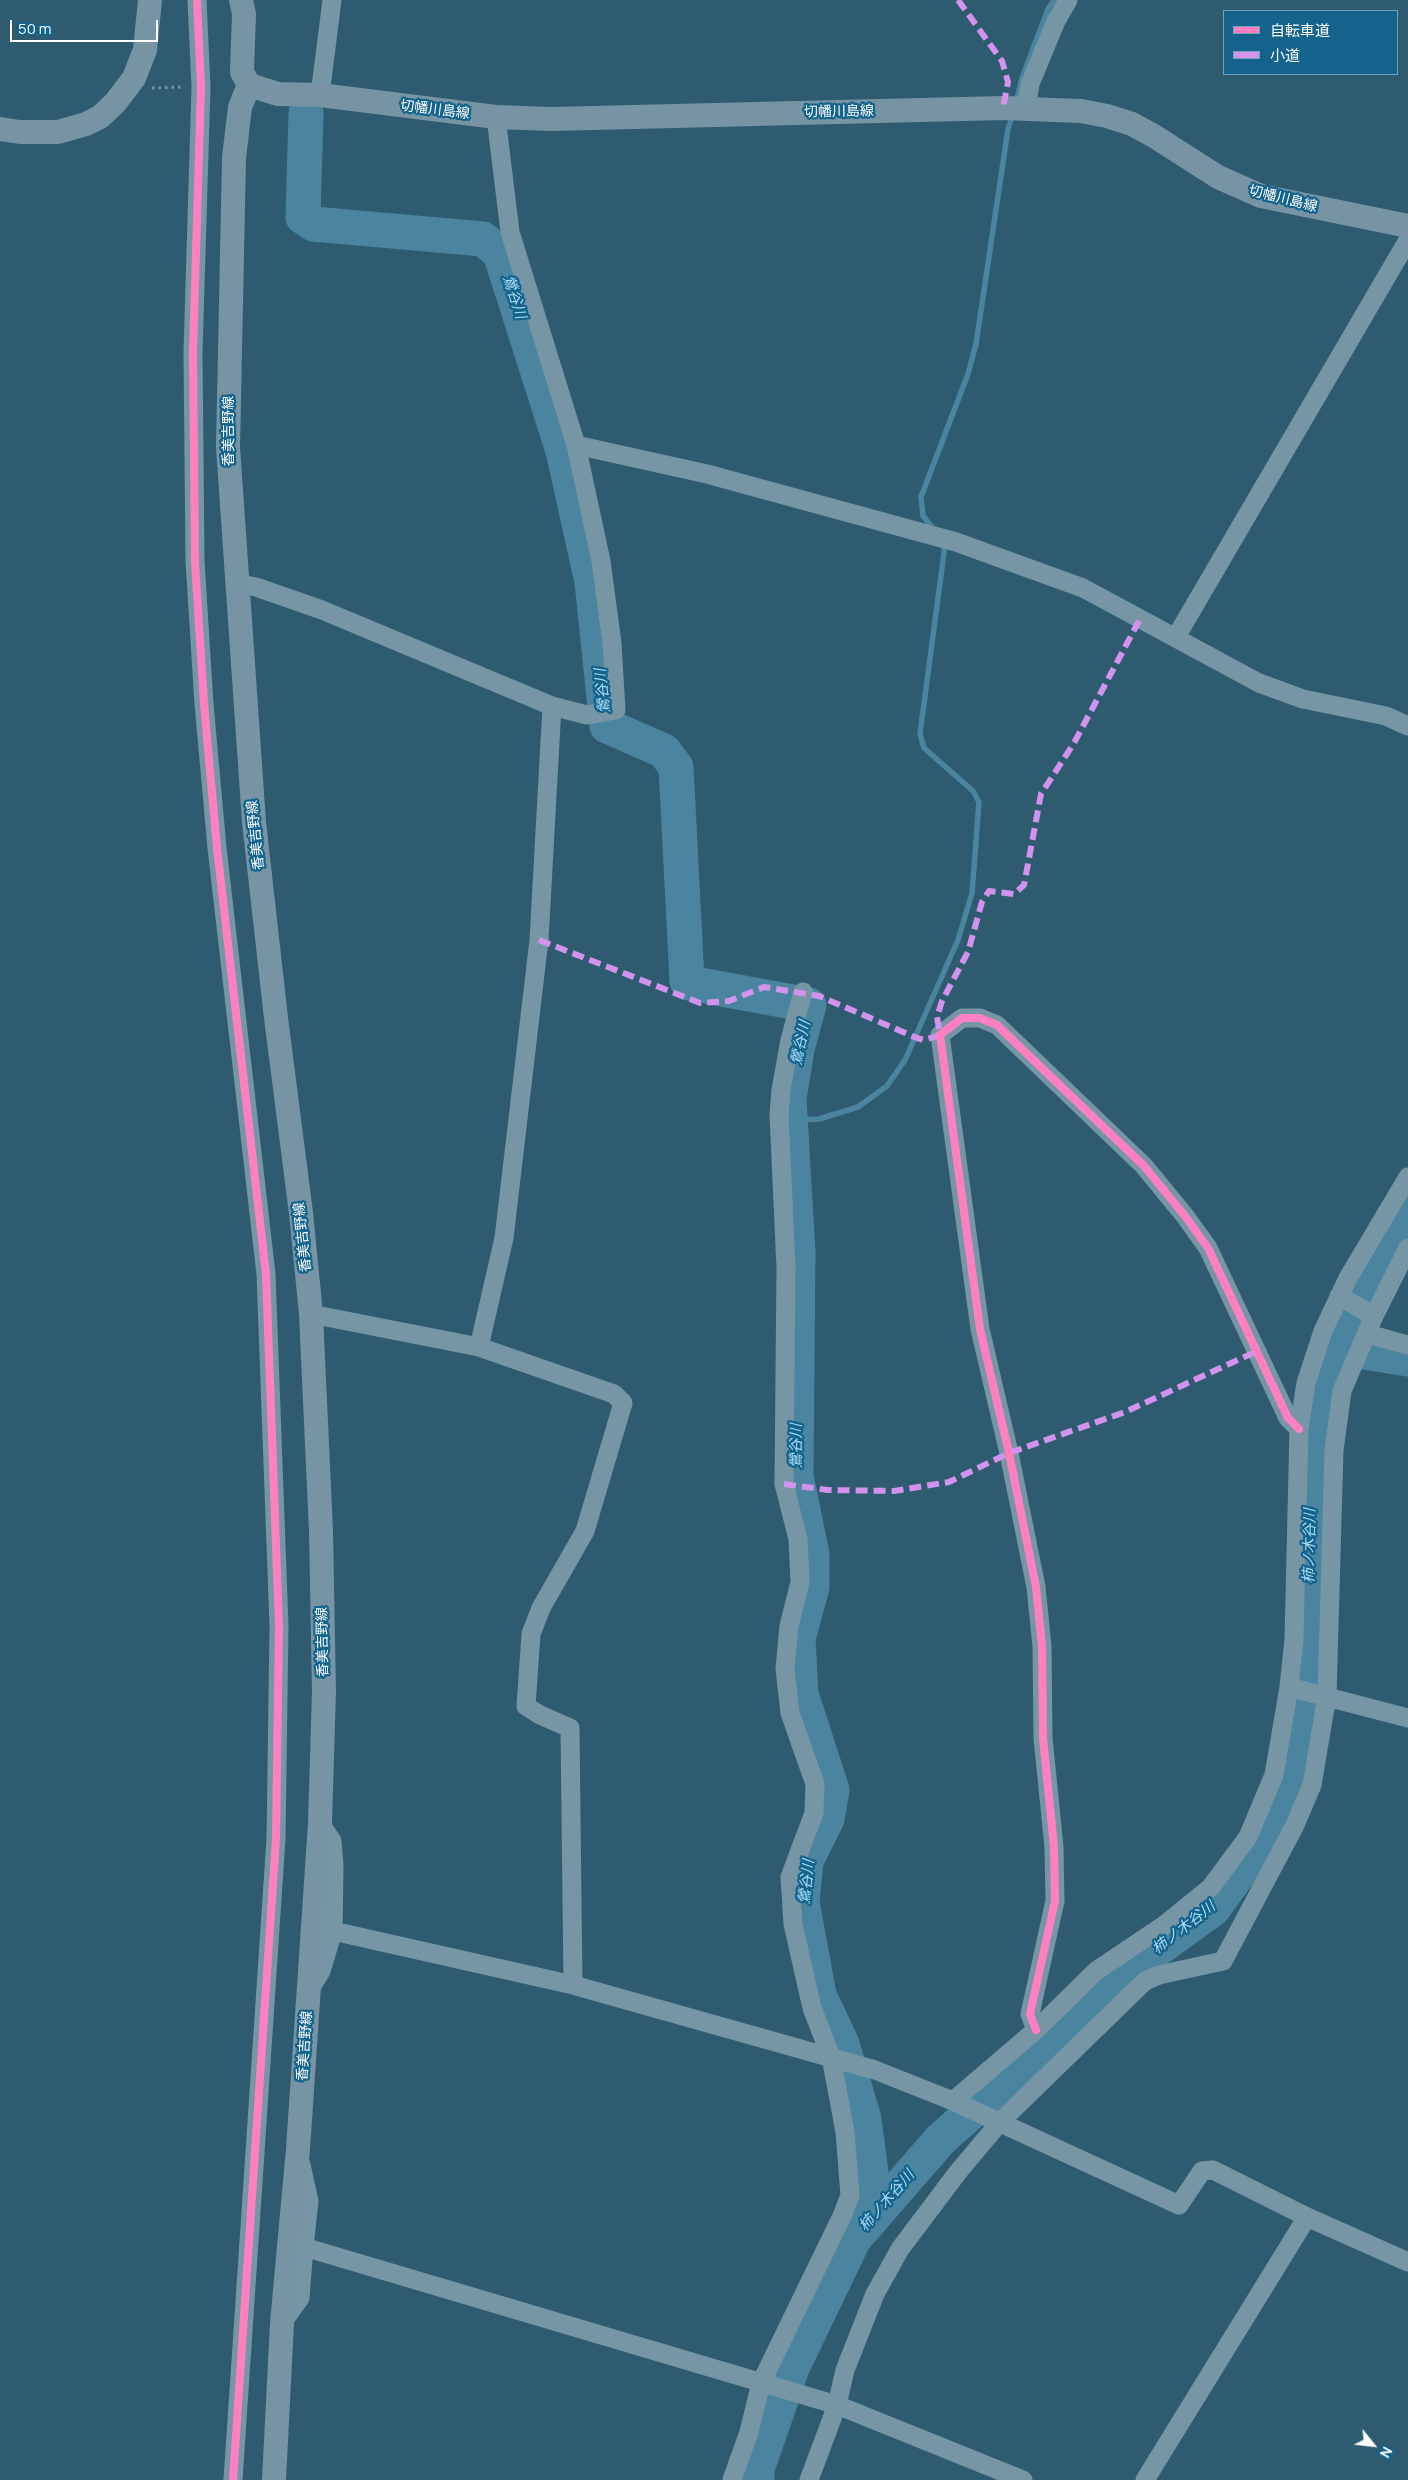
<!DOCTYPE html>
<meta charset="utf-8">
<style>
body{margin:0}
#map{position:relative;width:1408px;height:2480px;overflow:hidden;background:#2f5b71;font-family:Manrope,"Noto Sans JP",sans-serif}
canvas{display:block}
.legend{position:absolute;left:1223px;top:10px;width:175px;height:65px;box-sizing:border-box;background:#14638c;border:1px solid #72a1ba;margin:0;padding:6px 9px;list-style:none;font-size:15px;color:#fff}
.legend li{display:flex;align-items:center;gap:10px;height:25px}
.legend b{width:25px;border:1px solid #72a1ba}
.north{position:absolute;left:1348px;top:2420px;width:50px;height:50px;-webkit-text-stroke:4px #14638c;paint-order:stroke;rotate:119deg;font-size:14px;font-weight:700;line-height:20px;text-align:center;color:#fff}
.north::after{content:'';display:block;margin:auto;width:18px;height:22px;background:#fff;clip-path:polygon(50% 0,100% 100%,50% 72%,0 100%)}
.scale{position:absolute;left:10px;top:20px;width:148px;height:22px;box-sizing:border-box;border:2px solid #fff;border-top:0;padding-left:6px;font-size:15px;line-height:18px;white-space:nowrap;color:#fff;-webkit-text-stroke:4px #14638c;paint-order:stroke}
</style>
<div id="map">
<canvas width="1408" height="2480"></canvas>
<ul class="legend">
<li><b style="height:6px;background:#ff80c0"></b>自転車道</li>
<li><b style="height:6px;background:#d193ec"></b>小道</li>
</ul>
<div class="north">N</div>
<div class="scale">50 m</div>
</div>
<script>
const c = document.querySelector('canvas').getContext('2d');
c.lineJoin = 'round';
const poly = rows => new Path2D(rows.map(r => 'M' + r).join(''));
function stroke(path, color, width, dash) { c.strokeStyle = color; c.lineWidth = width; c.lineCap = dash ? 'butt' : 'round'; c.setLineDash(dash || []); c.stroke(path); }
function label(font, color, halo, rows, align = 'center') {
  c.font = font + ' Manrope,"Noto Sans JP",sans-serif'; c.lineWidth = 4.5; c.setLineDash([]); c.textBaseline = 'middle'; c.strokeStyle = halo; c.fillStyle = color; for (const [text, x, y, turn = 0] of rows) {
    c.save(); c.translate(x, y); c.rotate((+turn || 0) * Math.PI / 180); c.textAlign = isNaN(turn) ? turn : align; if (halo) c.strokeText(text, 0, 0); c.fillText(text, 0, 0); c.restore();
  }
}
const stream = poly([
 [1016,103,1022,78,1048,9,1054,0],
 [931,526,923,516,921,497,968,374,976,344,1008,129,1013,114],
 [790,1120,819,1119,858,1107,887,1086,905,1060,958,940,972,893,979,802,973,791,924,748,920,734,945,545]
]);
const river = poly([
 [306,113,303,217,313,224,483,239,500,253,563,451,592,582,607,726,664,751,676,767,687,981,689,983,809,1005,797,1049,789,1099,798,1252,796,1476,812,1554,812,1587,798,1639,801,1694,832,1790,827,1819,806,1861,802,1902,819,1995,842,2044,864,2119,872,2180,854,2239],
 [1338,1348,1408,1359],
 [757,2480,757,2469,792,2368,854,2239,941,2139,1148,1956,1213,1909,1259,1846,1291,1770,1309,1654,1310,1511,1317,1407,1338,1348,1367,1283,1408,1211]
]);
const path = poly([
 [152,88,183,87]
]);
const minor = poly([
 [197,0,201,87,193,352,195,561,204,704,217,848,266,1274,279,1626,276,1839,233,2480],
 [320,95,332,0],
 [1026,109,1030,84,1056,21,1068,0],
 [576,445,707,474,956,542,1083,588,1259,683,1303,699,1386,716,1408,726],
 [236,583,256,587,322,610,552,706,587,715,616,710,612,643,601,561,576,445,510,232,496,117],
 [1176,637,1408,240],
 [1339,1296,1374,1316],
 [311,1314,479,1347,614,1394,623,1403,585,1531,541,1608,531,1634,526,1706,540,1715,570,1728,573,1985],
 [1368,1334,1408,1345],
 [479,1347,504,1238,539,940,552,706],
 [1289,1687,1408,1718],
 [333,1931,573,1985,875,2070,953,2101,1179,2205,1202,2171,1213,2170,1307,2217,1408,2262],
 [310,1989,321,1971,333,1931,334,1866,332,1841,320,1823],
 [1036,2030,1030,2014,1055,1901,1054,1847,1043,1738,1042,1646,1036,1587,1009,1453,980,1329,940,1035,962,1018,980,1018,997,1025,1144,1166,1185,1216,1208,1248,1288,1418,1299,1429],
 [953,2101,1036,2030,1096,1971,1163,1926,1211,1887,1248,1837,1274,1775,1289,1687,1294,1639,1299,1429,1306,1383,1323,1331,1348,1278,1408,1177],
 [301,2165,309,2201,304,2247],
 [282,2323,300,2298,304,2247,837,2405,1023,2480],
 [732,2480,749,2432,761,2383,843,2214,850,2195,845,2132,831,2057,812,2008,793,1924,790,1877,814,1813,815,1784,790,1713,785,1669,789,1626,800,1582,798,1539,784,1484,786,1268,779,1114,781,1090,790,1040,803,992],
 [809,2480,837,2405,845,2370,875,2294,900,2249,958,2172,1000,2122,1145,1981,1159,1975,1223,1961,1295,1825,1312,1785,1327,1696,1334,1450,1342,1391,1374,1316,1408,1248],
 [1145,2480,1307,2217]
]);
const major = poly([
 [241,0,244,14,242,72,249,85],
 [249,85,240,107,234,158,228,447,254,822,276,1018,301,1213,311,1314,321,1531,324,1691,320,1823,298,2149,282,2323,274,2480],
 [249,85,278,94,320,95,496,117,551,119,1003,108,1081,111,1107,116,1132,124,1154,136,1218,177,1261,196,1408,226],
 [0,129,20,132,58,132,86,124,100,117,115,103,134,78,145,50,150,0]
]);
const quiet = poly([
 [958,0,1002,61,1008,82,1003,108],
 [539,940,700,1003,729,1001,764,987,819,996,917,1038,924,1040,940,1035,937,1017,942,1001,968,952,982,902,989,891,1014,894,1024,885,1041,794,1074,743,1140,619],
 [784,1484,828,1490,894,1491,949,1482,1009,1453,1125,1412,1255,1352]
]);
const cycleway = poly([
 [197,0,201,87,193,352,195,561,204,704,217,848,266,1274,279,1626,276,1839,233,2480],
 [1036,2030,1030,2014,1055,1901,1054,1847,1043,1738,1042,1646,1036,1587,1009,1453,980,1329,940,1035,962,1018,980,1018,997,1025,1144,1166,1185,1216,1208,1248,1288,1418,1299,1429]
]);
const streetNames = [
 ["切幡川島線",435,110,7],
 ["切幡川島線",839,112,-1],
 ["切幡川島線",1283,199,14],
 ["香美吉野線",229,431,-90],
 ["香美吉野線",256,835,-96],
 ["香美吉野線",303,1237,-96],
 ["香美吉野線",323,1642,-91],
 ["香美吉野線",305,2046,-86]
];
const waterNames = [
 ["鶯谷川",514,297,72],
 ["鶯谷川",603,691,-96],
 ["鶯谷川",801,1043,-78],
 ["鶯谷川",797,1446,-90],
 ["柿ノ木谷川",1310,1546,-89],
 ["鶯谷川",807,1882,-84],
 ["柿ノ木谷川",1184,1928,-38],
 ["柿ノ木谷川",887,2201,-49]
];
stroke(stream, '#4b849f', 5.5);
stroke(river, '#4b849f', 35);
stroke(path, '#7696a5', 3, [2.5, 4]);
stroke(minor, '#7696a5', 19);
stroke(major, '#7694a3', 24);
stroke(quiet, '#d193ec', 6, [12, 6]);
stroke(cycleway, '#ff80c0', 8);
label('14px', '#fff', '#14638c', streetNames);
label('italic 15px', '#a9def7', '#14638c', waterNames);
</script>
